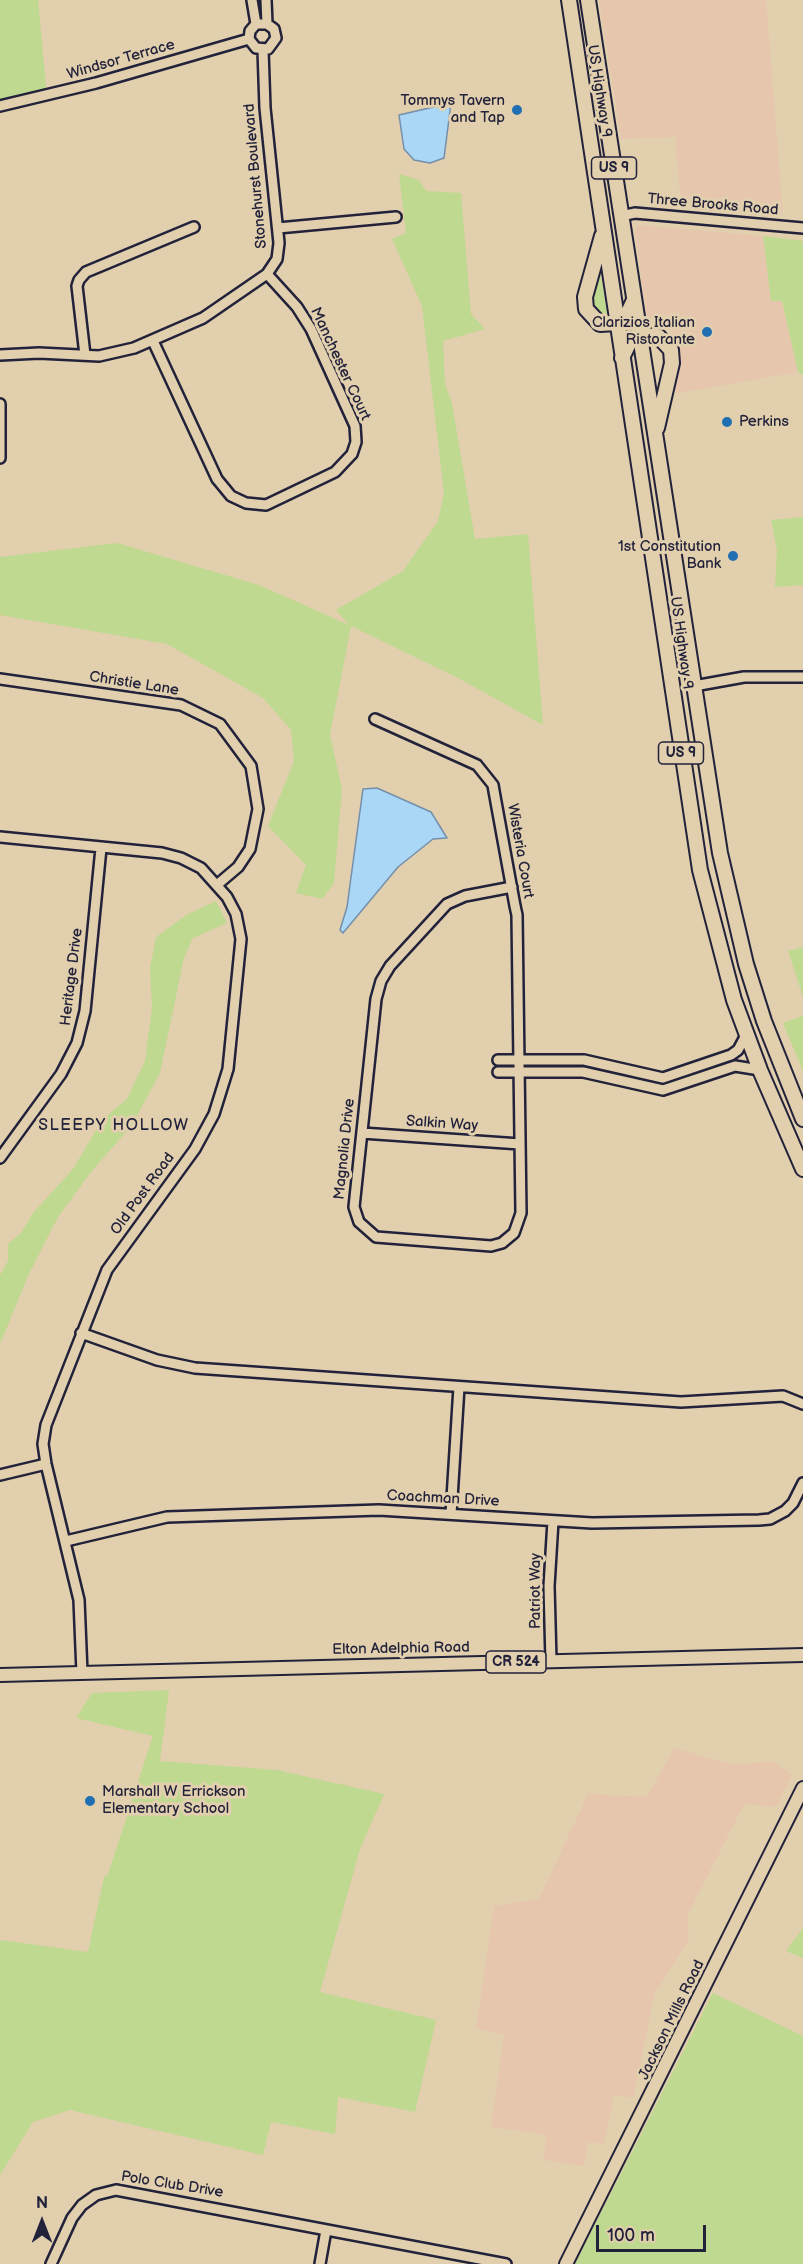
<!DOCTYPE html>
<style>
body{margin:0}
#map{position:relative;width:803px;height:2264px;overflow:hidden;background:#e1cfad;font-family:"Balsamiq Sans",sans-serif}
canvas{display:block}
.north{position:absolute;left:12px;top:2192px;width:60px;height:60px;-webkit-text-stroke:4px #e1cfad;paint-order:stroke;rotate:0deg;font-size:16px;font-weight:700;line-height:24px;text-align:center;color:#22223b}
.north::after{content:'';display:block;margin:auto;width:21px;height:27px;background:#22223b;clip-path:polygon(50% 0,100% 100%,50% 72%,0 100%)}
.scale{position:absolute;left:596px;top:2225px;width:110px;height:27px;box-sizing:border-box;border:3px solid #22223b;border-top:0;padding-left:8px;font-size:18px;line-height:21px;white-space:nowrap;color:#22223b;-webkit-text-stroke:4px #e1cfad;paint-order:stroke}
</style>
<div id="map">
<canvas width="803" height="2264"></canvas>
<div class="north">N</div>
<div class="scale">100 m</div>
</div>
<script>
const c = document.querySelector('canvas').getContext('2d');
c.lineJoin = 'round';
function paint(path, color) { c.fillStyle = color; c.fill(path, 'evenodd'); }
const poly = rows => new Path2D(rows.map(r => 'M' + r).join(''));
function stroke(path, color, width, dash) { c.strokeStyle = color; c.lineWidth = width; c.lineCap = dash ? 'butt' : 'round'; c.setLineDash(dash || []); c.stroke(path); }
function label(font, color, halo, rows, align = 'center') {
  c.font = font + ' "Balsamiq Sans",sans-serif'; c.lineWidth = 6; c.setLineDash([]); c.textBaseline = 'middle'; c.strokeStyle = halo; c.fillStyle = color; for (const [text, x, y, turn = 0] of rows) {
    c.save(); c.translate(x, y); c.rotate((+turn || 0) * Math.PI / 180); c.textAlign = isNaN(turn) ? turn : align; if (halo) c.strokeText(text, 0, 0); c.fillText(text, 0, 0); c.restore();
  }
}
const built = poly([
 [599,0,766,0,783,215,681,205,675,137,621,139],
 [638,225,763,236,771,300,782,301,798,372,674,394,679,360,677,343,671,330,647,322,635,231],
 [674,1748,732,1764,773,1762,792,1775,776,1807,744,1804,687,1916,689,1939,654,1995,634,2095,633,2098,614,2095,604,2144,588,2142,584,2166,543,2160,547,2135,491,2127,504,2035,476,2029,494,1906,539,1899,588,1794,647,1797]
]);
const green = poly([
 [0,0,38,0,47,97,0,109],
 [399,174,419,180,426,191,461,193,471,314,485,329,443,341,445,384,452,403,475,539,528,534,543,725,458,678,351,626,330,735,342,789,334,883,322,899,296,893,306,865,268,826,294,761,291,730,263,698,167,644,0,615,0,557,117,543,259,585,349,625,336,610,403,571,438,521,444,493,422,306,392,239,406,233],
 [763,236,803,241,803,375,798,372,782,301,771,301],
 [599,267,608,318,601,319,588,301],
 [803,517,803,585,775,587,777,550,771,520],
 [216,901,227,923,193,938,184,958,160,1073,132,1125,91,1172,58,1217,28,1276,0,1344,0,1275,8,1261,8,1244,21,1233,33,1213,73,1169,102,1120,127,1099,145,1061,152,1008,150,968,156,937,188,914],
 [803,947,803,997,788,951],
 [803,1016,803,1071,783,1023],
 [169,1690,160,1761,277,1770,384,1794,360,1849,320,1992,436,2020,415,2112,338,2097,335,2134,271,2122,263,2155,70,2110,33,2122,0,2175,0,1940,88,1952,104,1877,108,1874,153,1736,76,1718,92,1693],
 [803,1928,803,1958,786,1951],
 [713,1993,803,2036,803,2264,575,2264]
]);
const water = poly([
 [451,103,444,158,430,163,414,160,404,149,399,115,451,103],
 [377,788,431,812,447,838,433,839,398,867,343,933,340,930,347,907,363,789,377,788]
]);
const minor = poly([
 [252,0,256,24],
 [266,0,267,24,274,29,276,38,268,49,256,48,249,39,250,31,256,24,267,24],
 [0,106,96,83,249,39],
 [621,216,635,213,803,228],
 [278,228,396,217],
 [153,341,217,479,231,496,246,503,266,505,335,472,352,454,356,442,355,426,311,329,297,307,267,274],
 [0,355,39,353,99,356,134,348,203,318,267,274,277,259,279,243,265,108,263,50],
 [85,355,77,286,79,280,86,272,194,227],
 [0,404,0,458],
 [0,679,181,705,220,724,251,766,258,809,250,849,238,867,218,884],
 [694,686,744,677,803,677],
 [375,719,477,765,493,785,494,791,515,906,517,915,521,1213,514,1233,502,1243,491,1246,376,1237,359,1222,354,1207,376,999,381,981,390,966,447,904,465,896,512,887],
 [0,837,162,853,181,858,201,868,227,897,236,914,241,939,228,1069,214,1114,195,1149,107,1270,46,1425,43,1444,46,1464,79,1600,82,1673],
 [498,1060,584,1060,663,1078,731,1055,738,1050,746,1035],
 [498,1072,583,1072,663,1090,735,1066,760,1070],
 [362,1133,520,1144],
 [0,1158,61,1074,77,1043,85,1011,101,848],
 [81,1333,157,1360,195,1368,681,1402,783,1396,803,1404],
 [0,1475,46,1464],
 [451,1514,459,1387],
 [66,1541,167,1517,379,1510,592,1523,759,1520,770,1519,785,1511,793,1503,803,1483],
 [551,1661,549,1586,553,1521],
 [51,2264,72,2218,82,2205,96,2195,116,2190,506,2264],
 [320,2264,326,2230]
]);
const major = poly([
 [0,1675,803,1655],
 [566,2264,803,1788]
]);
const highway = poly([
 [569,0,700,870,734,1000,760,1070,803,1169],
 [588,0,720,853,746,964,764,1021,803,1119],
 [602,236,585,297,586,309,600,324,617,323,626,317,634,300],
 [622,358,630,341,639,335,658,336,671,350,672,363,657,428]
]);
const markers = [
 [517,110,6,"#1f6fb2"],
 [707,332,6,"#1f6fb2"],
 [727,422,6,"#1f6fb2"],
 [733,556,6,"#1f6fb2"],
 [90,1801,6,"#1f6fb2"]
];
const shields = [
 [614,168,45],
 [681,753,45],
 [516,1662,60]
];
const shieldNames = [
 ["US 9",614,168],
 ["US 9",681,753],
 ["CR 524",516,1662]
];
const streetNames = [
 ["Windsor Terrace",121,60,-16],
 ["US Highway 9",599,91,81],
 ["Stonehurst Boulevard",256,176,-95],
 ["Three Brooks Road",713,205,5],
 ["Manchester Court",340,364,65],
 ["US Highway 9",681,643,82],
 ["Christie Lane",134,684,9],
 ["Wisteria Court",520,851,80],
 ["Heritage Drive",72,977,-83],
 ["Salkin Way",442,1124,4],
 ["Magnolia Drive",345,1149,-84],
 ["Old Post Road",143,1194,-54],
 ["Coachman Drive",443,1499,3],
 ["Patriot Way",536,1591,-90],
 ["Elton Adelphia Road",401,1649,-1],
 ["Jackson Mills Road",672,2020,-64],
 ["Polo Club Drive",172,2185,9]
];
const poiNames = [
 ["Tommys Tavern",505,101],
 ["and Tap",505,118],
 ["Clarizios Italian",695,323],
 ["Ristorante",695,340],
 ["Perkins",739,422,"left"],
 ["1st Constitution",721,547],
 ["Bank",721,564],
 ["Marshall W Errickson",102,1792,"left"],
 ["Elementary School",102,1809,"left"]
];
const neighbourhoodNames = [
 ["SLEEPY HOLLOW",114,1126]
];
paint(built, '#e6c7ae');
paint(green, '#bfd990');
paint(water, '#abd7f7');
stroke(water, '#748fac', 1.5);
stroke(minor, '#22223b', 14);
stroke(major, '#22223b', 16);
stroke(highway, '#22223b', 18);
stroke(minor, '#e1cfad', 9);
stroke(major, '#e1cfad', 12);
stroke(highway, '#e1cfad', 14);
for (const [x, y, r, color] of markers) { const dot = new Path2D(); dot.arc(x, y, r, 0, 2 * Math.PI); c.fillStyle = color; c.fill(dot); stroke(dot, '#e1cfad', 2); }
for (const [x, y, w] of shields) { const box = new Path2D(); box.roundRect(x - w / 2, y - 11, w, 22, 4.5); c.fillStyle = '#e1cfad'; c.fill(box); stroke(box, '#22223b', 1.5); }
label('bold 14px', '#22223b', null, shieldNames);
label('15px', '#22223b', '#e1cfad', streetNames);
label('15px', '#22223b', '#e1cfad', poiNames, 'right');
c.letterSpacing = '1.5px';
label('16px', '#22223b', '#e1cfad', neighbourhoodNames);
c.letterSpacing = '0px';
</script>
